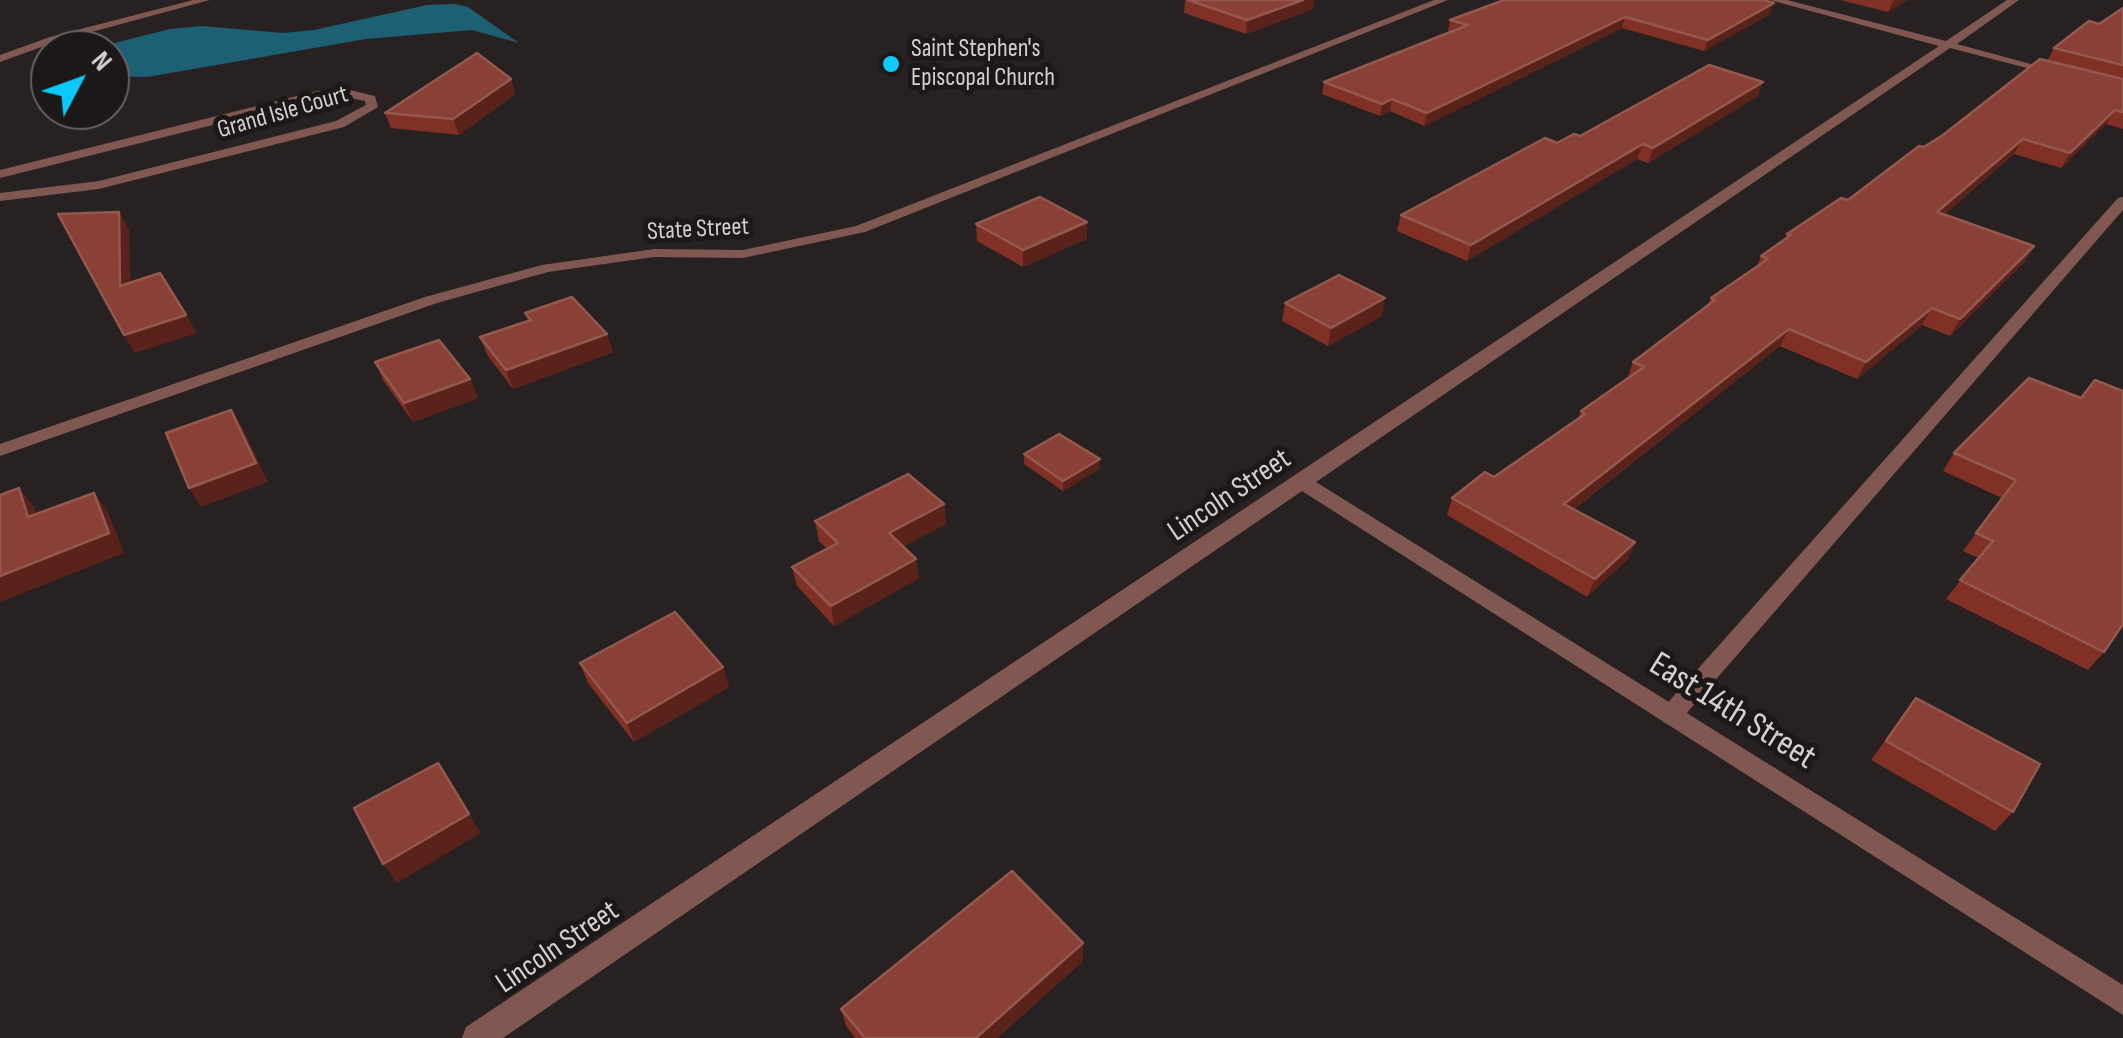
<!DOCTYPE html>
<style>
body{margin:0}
#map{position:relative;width:2123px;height:1038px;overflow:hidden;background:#272221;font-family:"Sofia Sans Condensed",sans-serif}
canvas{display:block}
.north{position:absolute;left:30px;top:30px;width:100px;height:100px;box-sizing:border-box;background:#1d1818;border:2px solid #666262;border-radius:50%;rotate:49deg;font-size:28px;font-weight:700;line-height:40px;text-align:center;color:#d4d0d0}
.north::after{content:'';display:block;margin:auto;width:35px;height:45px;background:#0bcafa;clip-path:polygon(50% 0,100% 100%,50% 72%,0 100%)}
</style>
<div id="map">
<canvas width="2123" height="1038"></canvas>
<div class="north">N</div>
</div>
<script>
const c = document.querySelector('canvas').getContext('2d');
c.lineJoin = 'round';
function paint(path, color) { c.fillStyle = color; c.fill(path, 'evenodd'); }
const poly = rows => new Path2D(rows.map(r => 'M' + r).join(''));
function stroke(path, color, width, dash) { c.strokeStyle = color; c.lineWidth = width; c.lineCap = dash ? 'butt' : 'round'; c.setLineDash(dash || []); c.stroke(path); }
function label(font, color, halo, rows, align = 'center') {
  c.font = font + ' "Sofia Sans Condensed",sans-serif'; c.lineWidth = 10; c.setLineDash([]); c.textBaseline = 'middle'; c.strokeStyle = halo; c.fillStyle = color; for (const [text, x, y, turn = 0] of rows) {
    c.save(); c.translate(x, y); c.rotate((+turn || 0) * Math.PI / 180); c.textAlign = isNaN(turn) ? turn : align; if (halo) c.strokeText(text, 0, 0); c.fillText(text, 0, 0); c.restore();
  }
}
const water = poly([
 [455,4,468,7,519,43,472,30,366,39,147,77,110,76,110,50,87,50,170,29,202,26,283,33,314,30,427,5]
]);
const service = poly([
 [2123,197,2123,210,1679,722,1671,724,1663,722,1659,715,1663,708,2118,198,2123,197]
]);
const minor = poly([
 [193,0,210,0,58,41,0,62,0,55,50,37,193,0],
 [1434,0,1448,0,865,232,743,258,654,257,548,272,437,303,0,456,0,444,425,297,542,265,654,249,743,250,856,226,1434,0],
 [1770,0,1787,0,1946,41,2007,0,2019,0,1957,44,2060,72,2054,75,1950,48,1316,482,2123,985,2123,1015,1302,491,503,1038,462,1038,466,1027,1939,46,1770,0],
 [350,90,375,96,378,107,344,127,99,189,0,201,0,193,99,181,336,121,366,105,365,101,350,98,317,99,0,178,0,170,317,91,350,90]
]);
const wall = poly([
 [1185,0,1314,0,1313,9,1246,34,1184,13],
 [1840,0,1907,0,1888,12],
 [2123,8,2123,129,2106,124,2061,168,2014,154,1944,215,2034,246,2024,262,1950,336,1922,325,1857,379,1780,346,1574,509,1635,542,1627,560,1587,597,1447,515,1452,498,1494,477,1578,419,1581,411,1627,379,1633,362,1707,306,1711,298,1757,266,1761,256,1784,240,1787,234,1848,200,2047,61,2054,48,2099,24],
 [1770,14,1704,51,1622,28,1424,126,1390,111,1380,116,1322,94,1324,82,1451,32,1448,31,1450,20],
 [511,79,515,94,459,135,391,128,385,113],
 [1758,96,1648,163,1637,159,1467,261,1397,231,1401,215,1557,143,1580,136],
 [1087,222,1087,239,1023,267,977,241,976,224],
 [1285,303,1382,316,1328,346,1282,321],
 [525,313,613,352,513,389,488,356,480,337,528,321],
 [375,362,470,379,478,398,413,422,383,380],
 [2123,391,2123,626,2104,652,2088,670,1946,599,1978,558,1963,551,2002,498,1943,471,1954,453,2081,398],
 [1024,454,1099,469,1063,491,1024,464],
 [944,504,946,524,903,546,919,578,834,626,797,586,792,567,827,549,819,541,815,521],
 [580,663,729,687,634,742,588,683],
 [1916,698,2013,812,1995,831,1871,760],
 [1083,961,997,1038,855,1038,846,1026,841,1009]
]);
const shadedWall = poly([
 [1303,0,1314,0,1313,9,1246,34,1247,20],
 [1895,0,1907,0,1888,12,1893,1],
 [1774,3,1770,14,1704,51,1708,40],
 [1625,17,1622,28,1424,126,1427,113],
 [511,79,515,94,459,135,453,119],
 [1763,82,1758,96,1648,163,1653,148],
 [1392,99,1390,111,1380,116,1382,104],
 [2115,110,2106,124,2061,168,2070,153],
 [2023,139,2014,154,1929,228,1937,212],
 [1643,144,1637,159,1467,261,1471,245],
 [119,212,129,229,131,303,120,286],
 [1087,222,1087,239,1023,267,1023,250],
 [2034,246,2024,262,1950,336,1960,319],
 [1385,298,1382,316,1328,346,1331,328],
 [1932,308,1922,325,1857,379,1866,362],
 [186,315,197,333,135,353,124,335],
 [1789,329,1780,346,1557,522,1564,504],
 [607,334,613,352,513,389,506,370],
 [470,379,478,398,413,422,404,403],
 [231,410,243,429,268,482,201,507,189,488],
 [1100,459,1099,469,1063,491,1063,481],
 [19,488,34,507,43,537,28,517],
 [94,493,108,512,124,553,0,602,0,576],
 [944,504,946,524,892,553,889,533],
 [1635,542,1627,560,1587,597,1595,579],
 [916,559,919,578,834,626,831,606],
 [723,667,729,687,634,742,627,723],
 [469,814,481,833,397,883,383,864],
 [1083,943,1083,961,997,1038,976,1038]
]);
const building = poly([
 [1188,0,1303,0,1247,20,1188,0],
 [1504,0,1763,0,1774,3,1708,40,1625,17,1427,113,1392,99,1382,104,1324,82,1468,25,1450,20,1504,0],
 [2123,8,2123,65,2054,48,2089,21,2099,24,2123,8],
 [477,53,511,79,453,119,385,113,477,53],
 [2040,59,2123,79,2123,112,2115,110,2070,153,2023,139,1937,212,2034,246,1960,319,1932,308,1866,362,1789,329,1564,504,1635,542,1595,579,1452,498,1485,472,1494,477,1585,414,1581,411,1644,367,1633,362,1715,300,1711,298,1768,259,1761,256,1791,235,1787,234,1841,198,1848,200,1919,146,1924,147,1943,135,2040,59],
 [1709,65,1763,82,1653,148,1643,144,1471,245,1401,215,1545,138,1557,143,1574,134,1580,136,1709,65],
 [1040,197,1087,222,1023,250,976,224,1040,197],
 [119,212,120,286,160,273,186,315,124,335,58,214,119,212],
 [1339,275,1385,298,1331,328,1285,303,1339,275],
 [572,297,607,334,506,370,480,337,531,320,525,313,572,297],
 [439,340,470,379,404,403,375,362,439,340],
 [2029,378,2081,398,2095,380,2123,391,2123,624,2104,652,1960,580,1993,541,1976,533,2016,480,1954,453,2029,378],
 [231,410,256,463,189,488,166,433,231,410],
 [1059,434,1100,459,1063,481,1024,454,1059,434],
 [908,474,944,504,889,533,916,559,831,606,792,567,838,543,815,521,908,474],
 [19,488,28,517,94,493,109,533,0,576,0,495,19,488],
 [675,612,723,667,627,723,580,663,675,612],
 [1916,698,2040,764,2013,812,1886,741,1916,698],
 [438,763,469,814,383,864,354,808,438,763],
 [1012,871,1083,943,976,1038,865,1038,841,1009,1012,871]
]);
const markers = [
 [891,64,10,"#0bcafa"]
];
const farPoinames = [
 ["Saint Stephen's",911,50],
 ["Episcopal Church",911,79]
];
const farStreetnames = [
 ["Grand Isle Court",283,113,-16],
 ["State Street",698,230,-3]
];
const streetNames = [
 ["Lincoln Street",1230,496,-34],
 ["Lincoln Street",558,948,-34]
];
const nearStreetnames = [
 ["East 14th Street",1732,712,32]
];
paint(water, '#1d6074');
paint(service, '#805851');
paint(minor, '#805851');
paint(wall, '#803025');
paint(shadedWall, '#59231c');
paint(building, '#894137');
stroke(building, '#95584f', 2.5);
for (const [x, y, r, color] of markers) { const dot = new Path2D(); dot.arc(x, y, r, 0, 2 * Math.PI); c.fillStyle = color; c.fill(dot); stroke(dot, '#1d1818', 4); }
label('25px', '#d4d0d0', '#1d1818', farPoinames, 'left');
label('25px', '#d4d0d0', '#1d1818', farStreetnames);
label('30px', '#d4d0d0', '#1d1818', streetNames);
label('35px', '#d4d0d0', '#1d1818', nearStreetnames);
</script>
